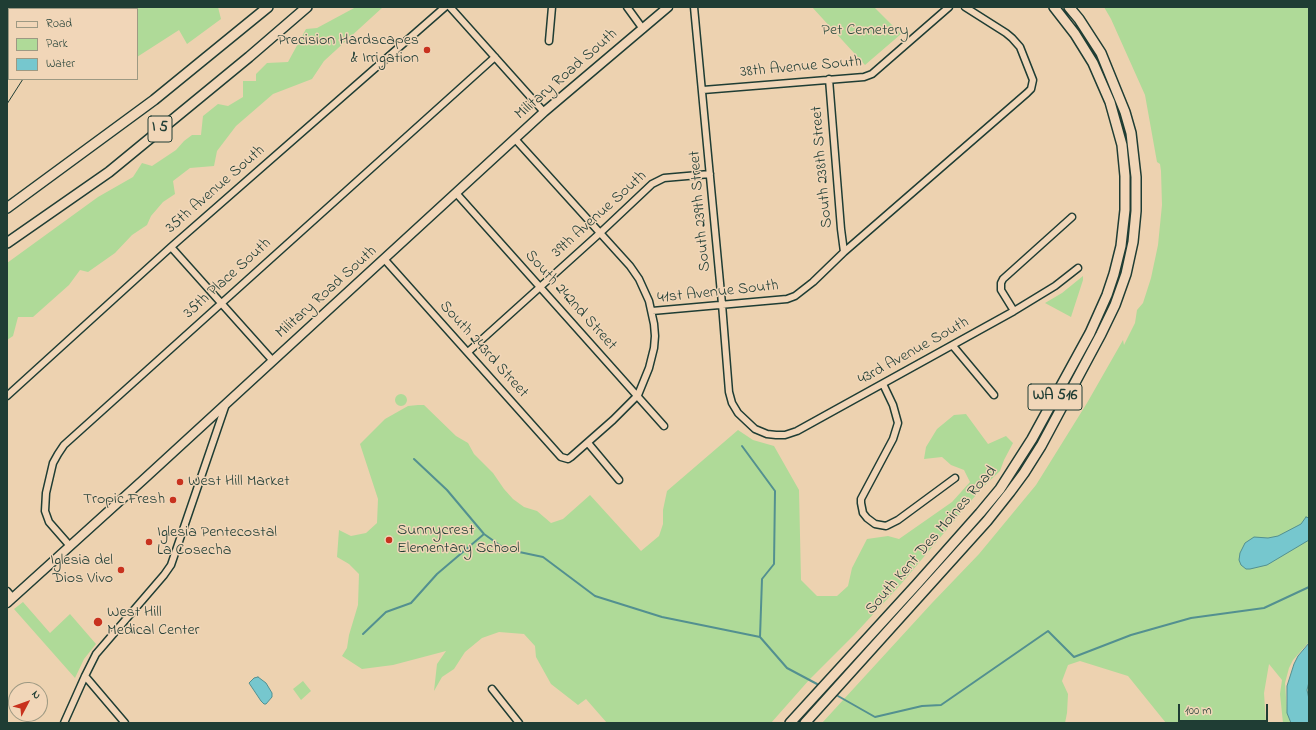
<!DOCTYPE html>
<style>
body{margin:0}
#map{position:relative;width:1316px;height:730px;overflow:hidden;background:#edd2b0;font-family:"Indie Flower",sans-serif}
canvas{display:block}
.frame{position:absolute;inset:0;border:8px solid #1f3d34;pointer-events:none}
.legend{position:absolute;left:8px;top:8px;width:130px;height:72px;box-sizing:border-box;background:#f1d6b8;border:1px solid #9d9983;margin:0;padding:5px 7px;list-style:none;font-size:12px;color:#1f3d34}
.legend li{display:flex;align-items:center;gap:8px;height:20px}
.legend b{width:20px;border:1px solid #9d9983}
.north{position:absolute;left:8px;top:682px;width:40px;height:40px;box-sizing:border-box;background:#f1d6b8;border:1px solid #9d9983;border-radius:50%;rotate:49deg;font-size:11px;font-weight:700;line-height:16px;text-align:center;color:#1f3d34}
.north::after{content:'';display:block;margin:auto;width:14px;height:18px;background:#c8321e;clip-path:polygon(50% 0,100% 100%,50% 72%,0 100%)}
.scale{position:absolute;left:1178px;top:704px;width:90px;height:18px;box-sizing:border-box;border:2px solid #1f3d34;border-top:0;padding-left:5px;font-size:12px;line-height:14px;white-space:nowrap;color:#1f3d34;-webkit-text-stroke:3px #f1d6b8;paint-order:stroke}
</style>
<div id="map">
<canvas width="1316" height="730"></canvas>
<div class="frame"></div>
<ul class="legend">
<li><b style="height:5px;background:#f1d6b8"></b>Road</li>
<li><b style="height:11px;background:#afda98"></b>Park</li>
<li><b style="height:11px;background:#76c7ce"></b>Water</li>
</ul>
<div class="north">N</div>
<div class="scale">100 m</div>
</div>
<script>
const c = document.querySelector('canvas').getContext('2d');
c.lineJoin = 'round';
function paint(path, color) { c.fillStyle = color; c.fill(path, 'evenodd'); }
const poly = rows => new Path2D(rows.map(r => 'M' + r).join(''));
function stroke(path, color, width, dash) { c.strokeStyle = color; c.lineWidth = width; c.lineCap = dash ? 'butt' : 'round'; c.setLineDash(dash || []); c.stroke(path); }
function label(font, color, halo, rows, align = 'center') {
  c.font = font + ' "Indie Flower",sans-serif'; c.lineWidth = 3; c.setLineDash([]); c.textBaseline = 'middle'; c.strokeStyle = halo; c.fillStyle = color; for (const [text, x, y, turn = 0] of rows) {
    c.save(); c.translate(x, y); c.rotate((+turn || 0) * Math.PI / 180); c.textAlign = isNaN(turn) ? turn : align; if (halo) c.strokeText(text, 0, 0); c.fillText(text, 0, 0); c.restore();
  }
}
const green = poly([
 [112,7,218,7,221,19,187,44,179,30,137,57,137,9,110,9],
 [356,7,383,7,324,61,312,79,273,94,236,126,217,151,214,166,190,168,173,181,175,194,163,202,151,216,147,225,132,235,115,253,88,272,80,270,69,285,33,317,18,317,13,336,7,340,7,263,98,197,133,177,142,163,152,166,176,150,184,141,192,135,201,135,203,116,218,104,228,106,243,97,243,81,256,81,256,74,267,63,288,62,306,29,317,28],
 [812,7,874,7,901,34,865,65],
 [1104,7,1309,7,1309,642,1293,660,1289,668,1285,683,1287,712,1291,723,1283,723,1280,694,1282,680,1269,664,1264,693,1266,723,1166,723,1128,676,1080,661,1068,665,1062,681,1068,694,1067,713,1065,723,822,723,932,603,979,554,1036,485,1087,403,1123,340,1124,345,1135,323,1137,310,1143,303,1151,278,1158,245,1162,205,1161,171,1160,164,1157,162,1145,95,1111,19],
 [1083,276,1083,280,1071,317,1045,303,1062,293],
 '395 400a6 6 0 1 1 12 0a6 6 0 1 1-12 0Z',
 [418,405,424,405,456,436,468,443,474,454,493,473,504,489,513,499,524,507,537,511,551,523,563,519,590,495,641,551,659,536,663,524,663,510,667,491,738,430,753,440,774,446,799,490,801,580,817,596,837,596,848,586,852,568,867,539,888,536,899,539,952,502,970,482,964,470,951,465,942,457,924,459,926,447,937,429,954,415,966,414,988,444,1006,436,1013,443,1004,460,1000,471,981,489,901,584,854,635,809,680,771,723,607,723,586,699,578,705,551,684,536,657,535,646,524,634,499,632,482,638,465,652,454,669,442,677,434,691,437,664,446,651,393,665,362,669,342,656,347,648,349,635,358,605,359,574,349,564,337,557,339,530,351,536,366,533,377,523,378,499,360,444,385,419,408,406],
 [23,602,50,633,70,614,96,644,84,659,75,678,14,609],
 [303,681,311,691,301,700,293,689]
]);
const water = poly([
 [1306,517,1309,518,1309,540,1267,565,1250,569,1246,569,1241,565,1239,560,1240,553,1245,543,1254,537,1268,538,1278,536,1301,524,1306,517],
 [1309,643,1309,682,1307,690,1309,699,1309,723,1291,723,1287,713,1287,686,1294,664,1298,656,1309,643],
 [258,677,266,683,272,693,272,697,266,704,264,704,261,701,249,683,254,678,258,677]
]);
const stream = poly([
 [742,446,775,491,774,564,762,579,760,637],
 [414,459,447,490,484,534,505,549,543,557,595,596,662,617,760,637,787,668,817,684],
 [363,634,386,612,411,603,437,574,484,534],
 [838,696,875,717,922,706,941,705,1048,631,1074,657,1131,635,1191,618,1264,608,1309,587]
]);
const minor = poly([
 [450,7,544,112],
 [627,7,643,29],
 [694,7,722,304,729,392,732,403,738,413,755,429,767,434,776,435,785,435,797,431,1014,311,1055,286,1078,268],
 [549,41,552,7],
 [829,79,841,229,844,252],
 [703,90,864,77,872,74,949,7],
 [456,193,664,426],
 [171,247,273,361],
 [385,260,561,457,568,459,571,457,613,420,638,395,649,368,654,348,655,336,654,324,649,301,639,279,630,266,515,139],
 [652,311,787,299,795,296,813,282,844,252,1027,93,1031,89,1033,80,1020,47,1012,38,1006,33,965,7],
 [1014,311,1001,290,1001,283,1003,279,1072,217],
 [953,346,994,395],
 [468,352,600,233,652,184,664,178,710,174],
 [883,384,893,405,898,423,893,439,861,499,861,503,863,513,867,518,875,524,886,526,898,520,955,478],
 [7,396,171,247,445,7],
 [588,443,619,480],
 [70,546,49,522,45,511,46,493,53,463,58,454,64,445,495,57],
 [7,591,13,598],
 [85,676,125,723],
 [492,689,519,723],
 [64,723,85,676,96,654,164,575,171,565,226,404]
]);
const major = poly([
 [7,603,143,480,544,112,668,7]
]);
const highway = poly([
 [7,208,154,100,268,7],
 [7,243,109,172,249,57,307,7],
 [790,723,917,584,980,513,1000,489,1032,439,1090,333,1107,295,1114,274,1121,246,1125,210,1125,176,1122,145,1110,102,1093,63,1075,34,1054,7],
 [805,723,987,521,1010,492,1024,473,1041,446,1101,334,1115,305,1126,274,1133,242,1136,211,1136,177,1131,133,1125,112,1101,53,1079,19,1069,7]
]);
const tram = poly([
 [62,9,63,7],
 [7,104,23,79]
]);
const markers = [
 [427,50,4,"#c8321e"],
 [180,482,4,"#c8321e"],
 [173,500,4,"#c8321e"],
 [389,540,4,"#c8321e"],
 [149,542,4,"#c8321e"],
 [121,570,4,"#c8321e"],
 [98,622,5,"#c8321e"]
];
const shields = [
 [160,129,24],
 [1055,397,54]
];
const shieldNames = [
 ["I 5",160,129],
 ["WA 516",1055,397]
];
const parkNames = [
 ["Pet Cemetery",865,31]
];
const poiNames = [
 ["Precision Hardscapes",419,41,"right"],
 ["& Irrigation",419,59,"right"],
 ["West Hill Market",188,482],
 ["Tropic Fresh",165,500,"right"],
 ["Sunnycrest",397,531],
 ["Elementary School",397,549],
 ["Iglesia Pentecostal",157,533],
 ["La Cosecha",157,551],
 ["Iglesia del",113,561,"right"],
 ["Dios Vivo",113,579,"right"],
 ["West Hill",107,613],
 ["Medical Center",107,631]
];
const streetNames = [
 ["38th Avenue South",801,68,-5],
 ["Military Road South",567,75,-41],
 ["South 238th Street",823,167,-95],
 ["35th Avenue South",216,190,-41],
 ["South 239th Street",701,211,-95],
 ["39th Avenue South",600,215,-42],
 ["35th Place South",228,279,-42],
 ["Military Road South",327,293,-42],
 ["41st Avenue South",718,293,-6],
 ["South 242nd Street",570,301,48],
 ["South 243rd Street",483,350,48],
 ["43rd Avenue South",914,352,-29],
 ["South Kent Des Moines Road",932,541,-49]
];
paint(green, '#afda98');
paint(water, '#76c7ce');
stroke(water, '#539090', 1);
stroke(stream, '#539090', 2);
stroke(minor, '#1f3d34', 9);
stroke(major, '#1f3d34', 11);
stroke(highway, '#1f3d34', 12);
stroke(minor, '#f1d6b8', 6);
stroke(major, '#f1d6b8', 8);
stroke(highway, '#f1d6b8', 9);
stroke(tram, '#1f3d34', 1);
for (const [x, y, r, color] of markers) { const dot = new Path2D(); dot.arc(x, y, r, 0, 2 * Math.PI); c.fillStyle = color; c.fill(dot); stroke(dot, '#f1d6b8', 1.5); }
for (const [x, y, w] of shields) { const box = new Path2D(); box.roundRect(x - w / 2, y - 13, w, 26, 3); c.fillStyle = '#f1d6b8'; c.fill(box); stroke(box, '#1f3d34', 1); }
label('bold 15px', '#1f3d34', null, shieldNames);
label('16px', '#2d4d3e', '#f1d6b8', parkNames);
label('16px', '#1f3d34', '#f1d6b8', poiNames, 'left');
label('16px', '#1f3d34', '#f1d6b8', streetNames);
</script>
